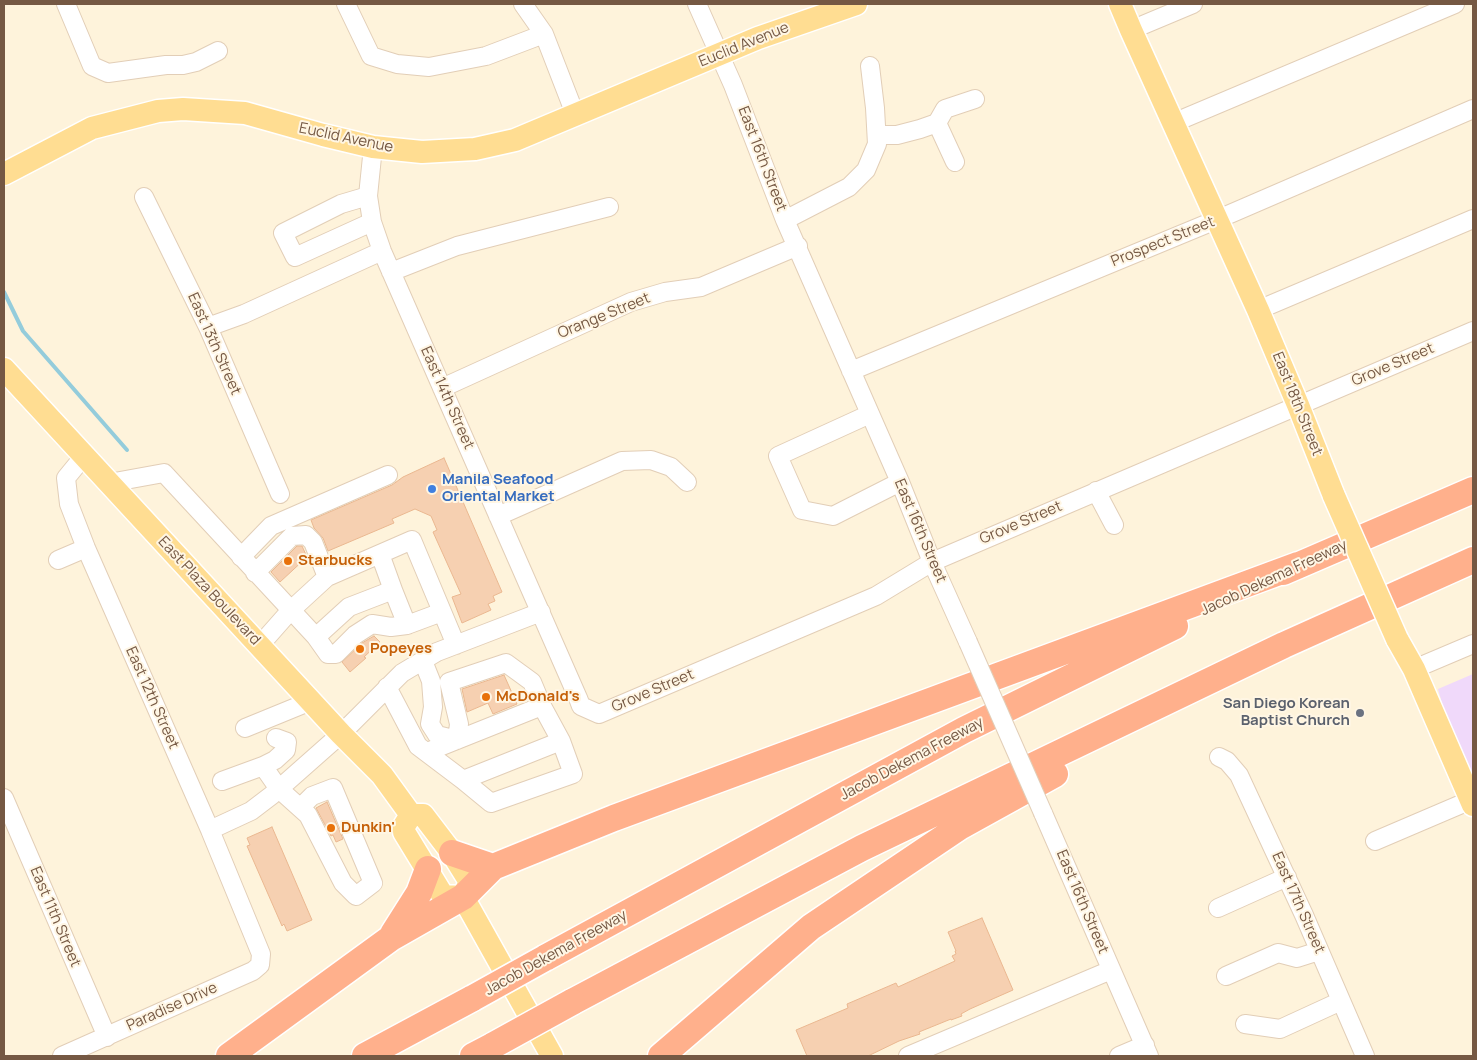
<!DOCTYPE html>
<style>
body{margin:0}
#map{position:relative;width:1477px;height:1060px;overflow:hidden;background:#fef3db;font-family:Manrope,sans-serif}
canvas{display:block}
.frame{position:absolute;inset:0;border:5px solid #755843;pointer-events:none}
</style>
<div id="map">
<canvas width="1477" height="1060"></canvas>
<div class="frame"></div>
</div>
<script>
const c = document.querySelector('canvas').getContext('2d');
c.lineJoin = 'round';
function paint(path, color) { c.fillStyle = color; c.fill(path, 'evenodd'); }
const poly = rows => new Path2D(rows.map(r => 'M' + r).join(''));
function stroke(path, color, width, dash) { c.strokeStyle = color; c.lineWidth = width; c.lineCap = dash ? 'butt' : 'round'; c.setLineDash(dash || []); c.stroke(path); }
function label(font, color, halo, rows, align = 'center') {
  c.font = font + ' Manrope,sans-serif'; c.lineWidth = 4; c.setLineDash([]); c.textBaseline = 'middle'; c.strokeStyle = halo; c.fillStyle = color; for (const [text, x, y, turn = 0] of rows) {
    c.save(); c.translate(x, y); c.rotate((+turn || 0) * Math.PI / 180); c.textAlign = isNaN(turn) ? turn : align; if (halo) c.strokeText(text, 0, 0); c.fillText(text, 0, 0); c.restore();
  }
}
const education = poly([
 [1473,674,1473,780,1444,710,1438,689]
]);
const stream = poly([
 [4,292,23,331,127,450]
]);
const building = poly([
 [444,458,502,592,493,596,495,601,488,604,491,610,462,623,452,597,461,594,433,532,437,530,431,516,415,509,392,519,394,523,328,551,323,538,314,528,311,520,392,485,403,477,444,458],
 [297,546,302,546,307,557,280,582,271,572,297,546],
 [374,636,380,642,364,657,366,658,350,672,342,662,362,643,374,636],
 [504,675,517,704,493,714,488,703,467,712,462,689,504,675],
 [327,802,343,839,336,842,333,835,331,836,316,808,327,802],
 [272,827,312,920,287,931,284,924,282,926,247,846,250,845,247,838,272,827],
 [982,918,1013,990,970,1009,961,1014,962,1016,951,1020,951,1019,919,1032,920,1034,899,1041,868,1056,807,1056,796,1030,848,1008,847,1004,896,983,898,987,955,961,952,956,956,954,955,951,956,951,948,932,982,918]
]);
const minor = poly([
 [66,4,92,66,108,73,166,65,183,65,196,62,218,51],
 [346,4,371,56,397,64,429,67,486,56,544,34],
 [523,4,544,34,575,114],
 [697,4,733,85,785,220,900,482,932,562,968,642],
 [1131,30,1193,4],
 [937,123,955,162],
 [1173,123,1455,4],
 [878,135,897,135,920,129,937,123,945,109,975,99],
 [373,147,368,196,372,222,382,251,578,698,581,706,599,714,876,596,932,562,953,553,1473,331],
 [368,196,341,204,283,233,295,257,372,222],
 [144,197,208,327,280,494],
 [785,220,849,187,866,170,877,144,875,108,870,66],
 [391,272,457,246,609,207],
 [1258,310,1473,219],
 [208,327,244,314,382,251],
 [851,371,1216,220,1473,109],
 [442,388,631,302,665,292,701,287,798,246],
 [870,414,778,456,802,510,833,516,900,482],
 [109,483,164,473,316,637,328,654,336,654,355,635,372,624,391,627,407,625],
 [1096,491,1114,525],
 [498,516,622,461,651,460,671,467,687,482],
 [241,557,271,526,388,475],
 [58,560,86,548],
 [255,573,292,536,306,535,313,542,327,577],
 [393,590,407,625,442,612],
 [316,637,349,607,393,590,380,554],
 [260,645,290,611,327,577,412,540,456,645],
 [423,661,431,681,433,707,430,724,437,735,457,740,459,724,449,682,506,663,532,682,542,706],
 [1414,669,1473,644],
 [387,687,418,746,463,780,561,741,542,706,427,752],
 [245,728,311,701],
 [1219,757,1227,761,1239,775,1304,915,1365,1056],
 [263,766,275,760,286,750,287,742,276,738],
 [463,780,491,803,573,774,561,741],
 [222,781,263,766,279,789,308,815,343,883,356,896,373,883,333,788,312,796,300,808],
 [4,798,107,1037],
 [1043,813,1149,1056],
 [210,830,251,811,272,795,341,734,402,673,437,652,541,612],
 [1375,841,1471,800],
 [1218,908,1287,877],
 [1226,976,1278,953,1297,958,1319,951],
 [1245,1024,1280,1029,1341,1001],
 [62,1056,253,971,260,965,261,954,210,830,86,548,69,504,66,478,84,456],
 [908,1056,1111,970],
 [1119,1056,1145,1045]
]);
const major = poly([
 [1120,4,1131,30,1258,310,1298,405,1334,496],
 [4,174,92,128,158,111,183,109,245,113,323,135,373,147,422,152,475,149,515,140,758,38,856,4],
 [4,369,341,734,382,775,411,815],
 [1397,639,1414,669,1473,805],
 [411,815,404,826,404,832,443,896,463,897],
 [411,815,423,815,452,853,470,882,463,897],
 [463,897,552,1056]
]);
const highway = poly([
 [1283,572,1473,490],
 [452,853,493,867],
 [393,934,419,893,428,869],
 [545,958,964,730,1175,626],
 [572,1002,862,848,1284,645,1473,560],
 [229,1056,391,938,463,897,493,867,614,818,1298,565],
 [365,1056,473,998],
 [473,1056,494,1045],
 [661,1056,811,927,961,826,1055,774]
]);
const minorBridge = poly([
 [968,642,1043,813]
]);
const majorBridge = poly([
 [1334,496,1397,639]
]);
const highwayBridge = poly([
 [473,998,545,958],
 [494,1045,572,1002]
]);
const markers = [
 [432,489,5,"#3f7fe0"],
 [288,561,5,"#e8710a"],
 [360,649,5,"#e8710a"],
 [486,697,5,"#e8710a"],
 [1360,713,5,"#6b7280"],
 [331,828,5,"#e8710a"]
];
const streetNames = [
 ["Euclid Avenue",744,45,-22],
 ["Euclid Avenue",346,138,12],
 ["East 16th Street",762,159,69],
 ["Prospect Street",1163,242,-22],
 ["Orange Street",604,316,-22],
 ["East 13th Street",214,344,66],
 ["Grove Street",1393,365,-23],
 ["East 14th Street",447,398,66],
 ["East 18th Street",1297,404,68],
 ["Grove Street",1021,523,-23],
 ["East 16th Street",920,531,67],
 ["Jacob Dekema Freeway",1274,578,-25],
 ["East Plaza Boulevard",209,591,47],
 ["Grove Street",653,691,-23],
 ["East 12th Street",152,698,66],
 ["Jacob Dekema Freeway",912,759,-28],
 ["East 16th Street",1082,902,67],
 ["East 17th Street",1298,903,66],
 ["East 11th Street",55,917,67],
 ["Jacob Dekema Freeway",556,953,-29],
 ["Paradise Drive",172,1007,-24]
];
const shopNames = [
 ["Manila Seafood",442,480],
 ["Oriental Market",442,497]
];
const foodNames = [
 ["Starbucks",298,561],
 ["Popeyes",370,649],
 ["McDonald's",496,697],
 ["Dunkin'",341,828]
];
const worshipNames = [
 ["San Diego Korean",1350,704],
 ["Baptist Church",1350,721]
];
paint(education, '#f0d9fa');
stroke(stream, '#94ccdb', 4);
paint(building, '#f6d0b1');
stroke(building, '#eab790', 1);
stroke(minor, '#e2ceb7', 20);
stroke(major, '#fff', 25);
stroke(highway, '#fff', 29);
stroke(minor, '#fff', 18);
stroke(major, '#ffdd92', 22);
stroke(highway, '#ffb08c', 26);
stroke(minorBridge, '#e2ceb7', 20, []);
stroke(majorBridge, '#fff', 25, []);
stroke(highwayBridge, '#fff', 29, []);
stroke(minorBridge, '#fff', 18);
stroke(majorBridge, '#ffdd92', 22);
stroke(highwayBridge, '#ffb08c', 26);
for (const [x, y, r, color] of markers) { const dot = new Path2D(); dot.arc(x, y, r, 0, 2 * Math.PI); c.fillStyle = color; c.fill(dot); stroke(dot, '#fff6e4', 2); }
label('15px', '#755843', '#fff6e4', streetNames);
label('bold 15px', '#366cbe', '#fff6e4', shopNames, 'left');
label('bold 15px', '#c56008', '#fff6e4', foodNames, 'left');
label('bold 15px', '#5b616d', '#fff6e4', worshipNames, 'right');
</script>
